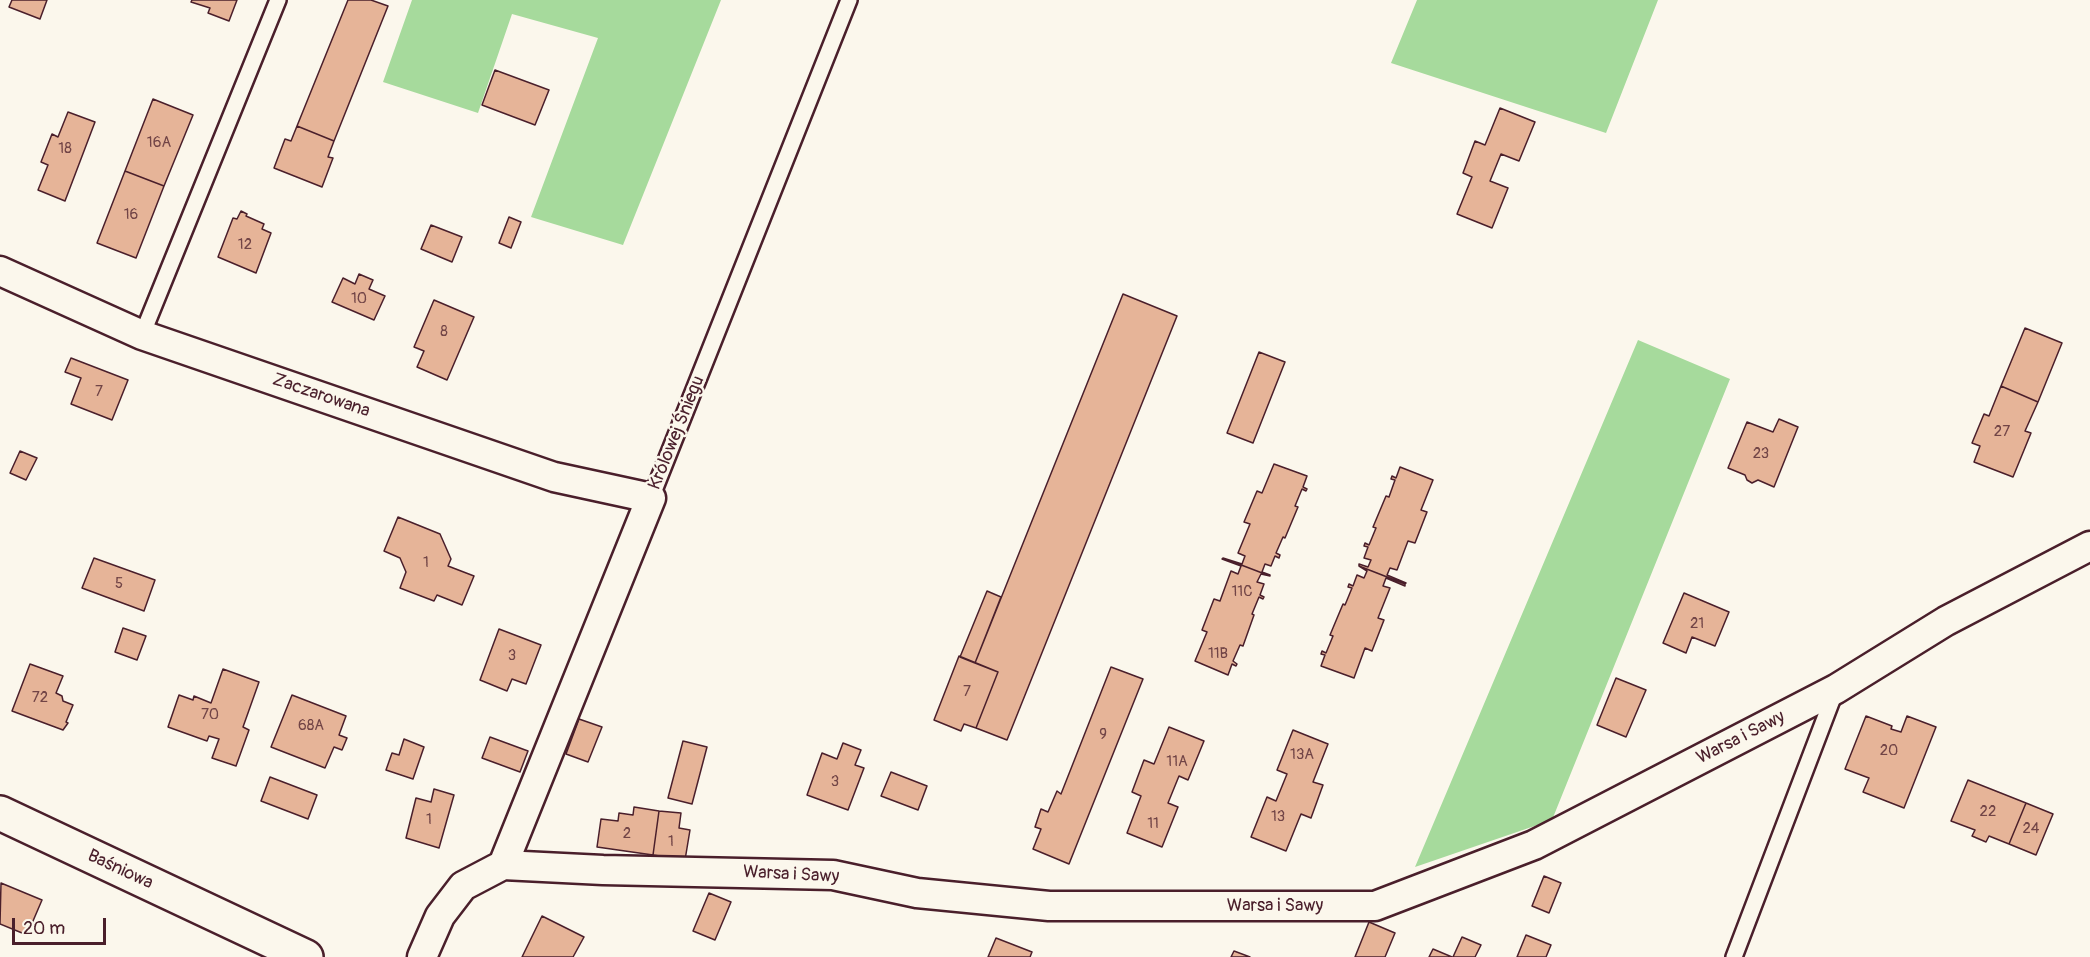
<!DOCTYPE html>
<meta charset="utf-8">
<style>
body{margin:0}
#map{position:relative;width:2090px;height:957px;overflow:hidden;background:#fbf7ec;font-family:Pangolin,sans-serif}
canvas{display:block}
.scale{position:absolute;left:12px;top:918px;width:94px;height:27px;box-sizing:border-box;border:3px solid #4a1f2b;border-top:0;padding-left:8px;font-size:18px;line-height:21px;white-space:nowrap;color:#4a1f2b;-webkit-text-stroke:4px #fbf7ec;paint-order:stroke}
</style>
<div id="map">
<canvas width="2090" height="957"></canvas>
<div class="scale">20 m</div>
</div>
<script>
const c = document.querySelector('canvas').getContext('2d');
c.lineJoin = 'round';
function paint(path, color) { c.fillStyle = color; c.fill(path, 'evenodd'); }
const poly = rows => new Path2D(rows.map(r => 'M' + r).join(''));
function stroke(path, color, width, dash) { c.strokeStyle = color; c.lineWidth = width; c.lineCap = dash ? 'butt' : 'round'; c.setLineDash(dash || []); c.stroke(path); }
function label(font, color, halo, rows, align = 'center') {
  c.font = font + ' Pangolin,sans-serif'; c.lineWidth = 5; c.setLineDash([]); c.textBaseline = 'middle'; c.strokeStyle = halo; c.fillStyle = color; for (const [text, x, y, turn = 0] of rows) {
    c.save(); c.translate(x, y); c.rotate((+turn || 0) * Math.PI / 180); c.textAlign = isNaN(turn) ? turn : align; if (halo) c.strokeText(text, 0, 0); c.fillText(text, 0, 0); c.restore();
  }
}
const green = poly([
 [412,0,721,0,623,245,531,217,598,38,512,14,478,113,383,82],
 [1417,0,1658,0,1606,133,1391,63],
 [1638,340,1730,379,1552,820,1415,867]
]);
const building = poly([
 [12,0,47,0,40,19,9,7,12,0],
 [192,0,237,0,229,21,208,13,210,8,191,2,192,0],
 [348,0,371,0,388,6,334,141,297,126,348,0],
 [495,70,549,90,535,125,482,105,495,70],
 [153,99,193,115,164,186,125,171,153,99],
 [1500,108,1535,122,1519,161,1501,154,1490,181,1508,188,1492,228,1457,214,1472,177,1463,173,1475,141,1485,145,1500,108],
 [68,112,95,122,65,201,38,190,48,165,41,162,52,134,58,137,68,112],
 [297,126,334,141,328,157,333,158,322,187,274,168,285,139,291,141,297,126],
 [125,171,164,186,136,258,97,243,125,171],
 [241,211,247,214,246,216,264,224,262,229,271,233,256,273,218,257,233,218,237,219,241,211],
 [509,217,521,222,511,248,499,243,509,217],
 [431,225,462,237,452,262,421,249,431,225],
 [359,274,373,280,369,289,385,296,374,320,332,302,343,278,355,284,359,274],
 [1123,294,1177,316,1007,740,976,728,998,672,975,663,1123,294],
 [434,300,474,317,447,380,417,367,424,351,414,347,434,300],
 [2025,328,2062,343,2038,402,2001,386,2025,328],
 [1259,352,1285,362,1253,443,1227,433,1259,352],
 [71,358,128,380,112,420,71,404,81,378,65,372,71,358],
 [2001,386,2038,402,2025,431,2031,433,2013,477,1974,462,1980,446,1972,443,1984,414,1989,416,2001,386],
 [1779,419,1798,427,1774,487,1758,480,1752,483,1747,480,1745,475,1728,468,1747,422,1773,432,1779,419],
 [20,451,37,458,26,480,10,473,20,451],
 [1274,464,1307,476,1303,487,1307,489,1306,491,1302,489,1295,506,1298,507,1285,538,1283,537,1276,553,1280,555,1279,558,1275,556,1271,566,1265,564,1262,572,1270,575,1270,576,1223,558,1242,564,1245,556,1238,553,1250,524,1244,522,1257,491,1262,493,1274,464],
 [1400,467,1433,480,1421,510,1427,512,1415,543,1408,541,1397,570,1390,568,1387,575,1406,583,1405,584,1359,566,1359,564,1368,567,1371,560,1364,558,1368,547,1364,546,1365,543,1369,545,1376,528,1373,527,1386,496,1389,497,1395,480,1391,479,1392,476,1396,478,1400,467],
 [398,517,440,534,451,559,448,566,474,576,462,605,437,595,434,601,400,588,406,572,400,558,384,551,398,517],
 [94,558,155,580,144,611,82,588,94,558],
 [1223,558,1270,576,1261,574,1257,582,1264,584,1260,595,1264,597,1263,599,1259,597,1252,614,1254,615,1243,646,1240,645,1233,661,1237,664,1236,666,1232,664,1228,675,1195,661,1207,632,1202,630,1214,599,1220,601,1231,571,1238,574,1241,566,1222,559,1223,558],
 [1359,566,1405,584,1405,586,1386,578,1383,586,1390,588,1378,618,1384,620,1372,651,1365,648,1354,678,1321,666,1325,655,1321,654,1322,651,1326,653,1333,636,1330,635,1343,604,1345,605,1352,588,1348,587,1349,584,1353,586,1357,575,1364,578,1367,571,1359,566],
 [987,591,1001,597,975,663,960,657,987,591],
 [1684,593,1729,612,1715,646,1692,637,1686,653,1663,643,1684,593],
 [123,628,146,636,137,660,115,652,123,628],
 [499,629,541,645,526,684,512,679,507,691,480,680,499,629],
 [959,656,998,672,976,728,964,724,961,731,934,720,959,656],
 [30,664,63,676,56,693,62,696,63,701,73,705,66,722,68,723,63,730,12,711,30,664],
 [1111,667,1143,679,1069,864,1033,849,1041,829,1035,827,1041,809,1048,812,1057,791,1061,794,1111,667],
 [223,669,259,682,243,727,249,730,236,766,212,758,219,739,209,736,207,741,168,727,179,695,193,700,194,696,211,703,223,669],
 [1616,678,1646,690,1626,737,1597,725,1616,678],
 [292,695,346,716,339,735,347,738,342,750,334,747,325,768,271,747,292,695],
 [1866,716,1892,726,1891,729,1901,732,1907,716,1936,727,1904,808,1863,792,1869,778,1845,769,1866,716],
 [579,719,602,727,588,762,566,754,579,719],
 [1169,727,1204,741,1188,780,1179,776,1168,803,1178,807,1162,847,1127,833,1141,796,1132,792,1144,760,1154,764,1169,727],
 [1293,730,1328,744,1313,782,1323,785,1311,818,1301,814,1286,851,1251,837,1267,797,1276,801,1287,774,1277,770,1293,730],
 [490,737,528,751,520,772,482,758,490,737],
 [404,739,424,747,413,779,386,770,392,753,399,755,404,739],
 [683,741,707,747,692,804,668,798,683,741],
 [843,743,861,750,855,765,864,768,848,810,807,795,822,753,837,759,843,743],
 [891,772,927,786,918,810,881,796,891,772],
 [270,777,317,795,308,819,261,801,270,777],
 [1968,780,2026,803,2009,844,1989,836,1986,842,1972,836,1975,830,1951,821,1968,780],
 [434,789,454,795,439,848,406,838,416,798,431,802,434,789],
 [2026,803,2053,814,2036,855,2009,844,2026,803],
 [634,807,659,811,653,855,597,847,601,819,618,821,619,813,633,815,634,807],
 [659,811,681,813,679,828,690,830,685,860,653,855,659,811],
 [1544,876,1561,883,1549,913,1532,906,1544,876],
 [1,883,42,900,27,935,0,924,1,883],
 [709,893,731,902,715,940,693,931,709,893],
 [542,916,584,937,573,957,522,957,542,916],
 [1369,922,1395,933,1385,957,1355,957,1369,922],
 [1526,935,1551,945,1546,957,1517,957,1526,935],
 [1462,937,1481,945,1475,957,1453,957,1462,937],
 [996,938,1032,952,1030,957,988,957,996,938],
 [1433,949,1452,957,1429,957,1433,949],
 [1234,951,1250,957,1231,957,1234,951]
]);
const lane = poly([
 [142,335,278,0],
 [651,498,849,0],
 [1734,957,1835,692]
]);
const street = poly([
 [0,271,142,335,554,477,651,498,503,865],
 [422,957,440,916,463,886,503,865,603,870,833,875,917,893,1049,906,1375,906,1534,845,1836,689,1946,621,2090,546]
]);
const secondary = poly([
 [0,813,306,957]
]);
const numberNames = [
 ["16A",159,143],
 ["18",65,149],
 ["16",131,215],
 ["12",245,245],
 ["10",359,299],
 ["8",444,332],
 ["7",99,392],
 ["27",2002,432],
 ["23",1761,454],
 ["1",426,563],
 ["5",119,584],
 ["11C",1242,592],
 ["21",1697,624],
 ["11B",1218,654],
 ["3",512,656],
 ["7",967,692],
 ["72",40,698],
 ["70",210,715],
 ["68A",311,726],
 ["9",1103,735],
 ["20",1889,751],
 ["13A",1302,755],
 ["11A",1177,762],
 ["3",835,782],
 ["22",1988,812],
 ["13",1278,817],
 ["1",429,820],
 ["11",1153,824],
 ["24",2031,829],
 ["2",627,834],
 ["1",671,842]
];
const streetNames = [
 ["Zaczarowana",321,396,19],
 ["Królowej Śniegu",677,433,-68],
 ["Warsa i Sawy",1741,738,-27],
 ["Baśniowa",120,870,25],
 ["Warsa i Sawy",791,875,3],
 ["Warsa i Sawy",1275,906]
];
paint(green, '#a6da9c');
paint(building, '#e6b498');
stroke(building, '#4a1f2b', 1.5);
stroke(lane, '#4a1f2b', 20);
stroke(street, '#4a1f2b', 33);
stroke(secondary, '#4a1f2b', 38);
stroke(lane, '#fbf7ec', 15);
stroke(street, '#fbf7ec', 28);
stroke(secondary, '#fbf7ec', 33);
label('15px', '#714446', null, numberNames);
label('18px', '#4a1f2b', '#fbf7ec', streetNames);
</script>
